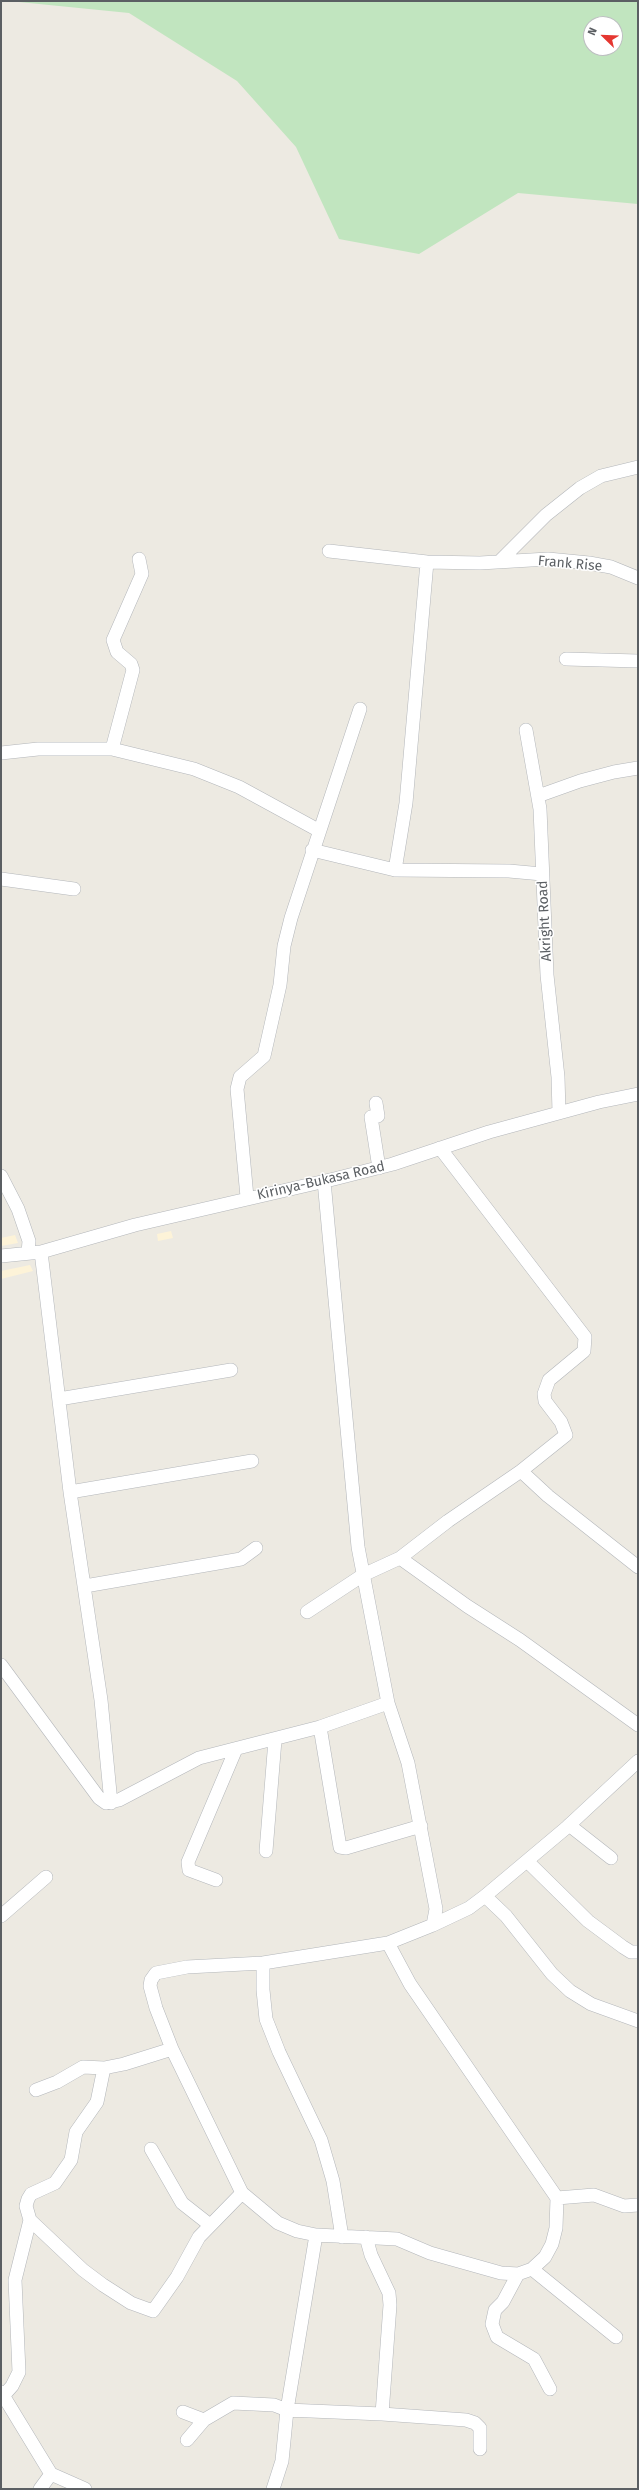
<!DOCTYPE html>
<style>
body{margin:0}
#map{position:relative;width:639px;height:2490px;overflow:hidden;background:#edeae2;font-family:"Fira Sans",sans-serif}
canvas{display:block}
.frame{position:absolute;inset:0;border:2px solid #5b5f63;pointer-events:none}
.north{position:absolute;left:583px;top:16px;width:40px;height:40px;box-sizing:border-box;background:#fff;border:1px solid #bdbfc1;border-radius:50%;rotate:293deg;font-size:11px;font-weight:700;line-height:16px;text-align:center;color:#5b5f63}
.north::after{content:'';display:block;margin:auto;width:14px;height:18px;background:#e53731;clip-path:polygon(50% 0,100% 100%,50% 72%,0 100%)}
</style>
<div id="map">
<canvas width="639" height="2490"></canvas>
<div class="frame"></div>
<div class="north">N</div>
</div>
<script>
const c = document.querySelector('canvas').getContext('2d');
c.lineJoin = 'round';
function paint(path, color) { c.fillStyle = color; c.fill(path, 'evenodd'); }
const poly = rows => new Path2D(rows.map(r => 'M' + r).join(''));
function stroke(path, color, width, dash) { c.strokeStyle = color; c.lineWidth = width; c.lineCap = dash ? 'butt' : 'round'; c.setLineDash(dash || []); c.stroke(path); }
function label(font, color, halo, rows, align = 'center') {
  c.font = font + ' "Fira Sans",sans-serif'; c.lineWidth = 3; c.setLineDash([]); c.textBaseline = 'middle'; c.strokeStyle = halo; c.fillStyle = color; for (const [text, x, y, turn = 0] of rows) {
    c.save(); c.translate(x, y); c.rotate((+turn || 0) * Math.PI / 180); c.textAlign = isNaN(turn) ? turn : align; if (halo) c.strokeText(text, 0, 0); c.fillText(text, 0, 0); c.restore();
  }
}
const commercial = poly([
 [171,1231,173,1238,158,1241,157,1234],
 [15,1235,18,1243,1,1246,1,1238],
 [30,1265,33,1271,1,1279,1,1271]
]);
const green = poly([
 [9,1,638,1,638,204,518,193,419,254,339,239,296,147,237,81,129,13],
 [591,24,615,24,615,48,591,48]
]);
const minor = poly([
 [329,551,427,562,480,563,548,559,589,563,611,567,638,578],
 [500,561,546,515,580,488,601,476,638,467],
 [566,659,638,661],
 [526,730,540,809,547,975,558,1077,559,1112],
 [112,749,133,670,131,664,117,652,113,640,142,574,139,559],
 [1,753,38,749,112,749,194,769,239,787,318,830],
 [538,796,580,781,614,772,638,768],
 [312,850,395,870,509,871,542,874],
 [395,870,406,803,427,562],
 [1,879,74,889],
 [376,1103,378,1116,371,1117,379,1168],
 [1,1176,18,1209,29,1241,28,1253],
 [247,1197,237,1089,240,1077,264,1056,280,985,284,946,291,918,360,709],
 [41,1252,70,1492,101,1700,111,1803],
 [1,1256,41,1252,135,1225,334,1179,393,1164,489,1132,599,1102,638,1094],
 [59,1399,231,1370],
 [521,1471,548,1496,638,1567],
 [70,1492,252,1461],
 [400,1558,467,1606,520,1640,638,1725],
 [85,1586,241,1559,256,1548],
 [307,1612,363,1575,400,1558,448,1521,521,1471,566,1435,561,1422,545,1401,544,1394,549,1380,584,1351,585,1337,440,1148],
 [1,1665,99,1798,106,1803,119,1800,199,1758,320,1727,388,1703],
 [320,1727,340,1847,346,1848,421,1826],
 [569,1825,611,1858],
 [266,1851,275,1740],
 [527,1861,588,1921,623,1947,631,1952,638,1952],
 [216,1880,189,1870,188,1862,236,1749],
 [485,1896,506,1916,552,1974,570,1991,591,2004,638,2021],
 [1,1916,46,1877],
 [433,1925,469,1908,485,1896,566,1828,638,1761],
 [263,1963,263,1990,266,2019,279,2052,321,2140,333,2181,342,2237],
 [36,2090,57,2082,83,2067,104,2068,124,2064,172,2049],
 [151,2149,182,2203,210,2225],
 [557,2198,594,2195,624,2206,638,2205],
 [30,2220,83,2270,103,2285,131,2303,153,2311,177,2277,199,2237,242,2193],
 [316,2235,397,2239,430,2253,501,2273,518,2274,532,2269,545,2257,552,2244,556,2228,557,2198,410,1984,388,1943],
 [366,2237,371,2255,389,2293,390,2305,382,2414],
 [532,2269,616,2337],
 [518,2274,503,2302,495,2310,492,2324,497,2337,534,2359,550,2389],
 [1,2392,51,2474,85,2489],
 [4,2395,12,2386,19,2372,15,2280,30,2220,26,2206,28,2199,31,2194,55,2183,71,2160,76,2132,97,2102,104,2068],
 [183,2412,204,2420],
 [187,2440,204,2420,233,2403,274,2405,287,2410,316,2235,297,2231,278,2223,242,2193,172,2049,156,2008,150,1986,151,1980,156,1973,187,1967,263,1963,388,1943,433,1925,436,1909,408,1763,388,1703,358,1547,324,1181],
 [40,2489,51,2474],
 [273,2489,282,2461,287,2410,382,2414,466,2420,475,2423,480,2428,480,2449]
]);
const streetNames = [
 ["Frank Rise",570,564,5],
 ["Akright Road",545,921,-93],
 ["Kirinya-Bukasa Road",321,1181,-13]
];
paint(commercial, '#fdf3d8');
paint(green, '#c1e5bf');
stroke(minor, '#b3b6ba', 14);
stroke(minor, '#fff', 13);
label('14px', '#5b5f63', '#fff', streetNames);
</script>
